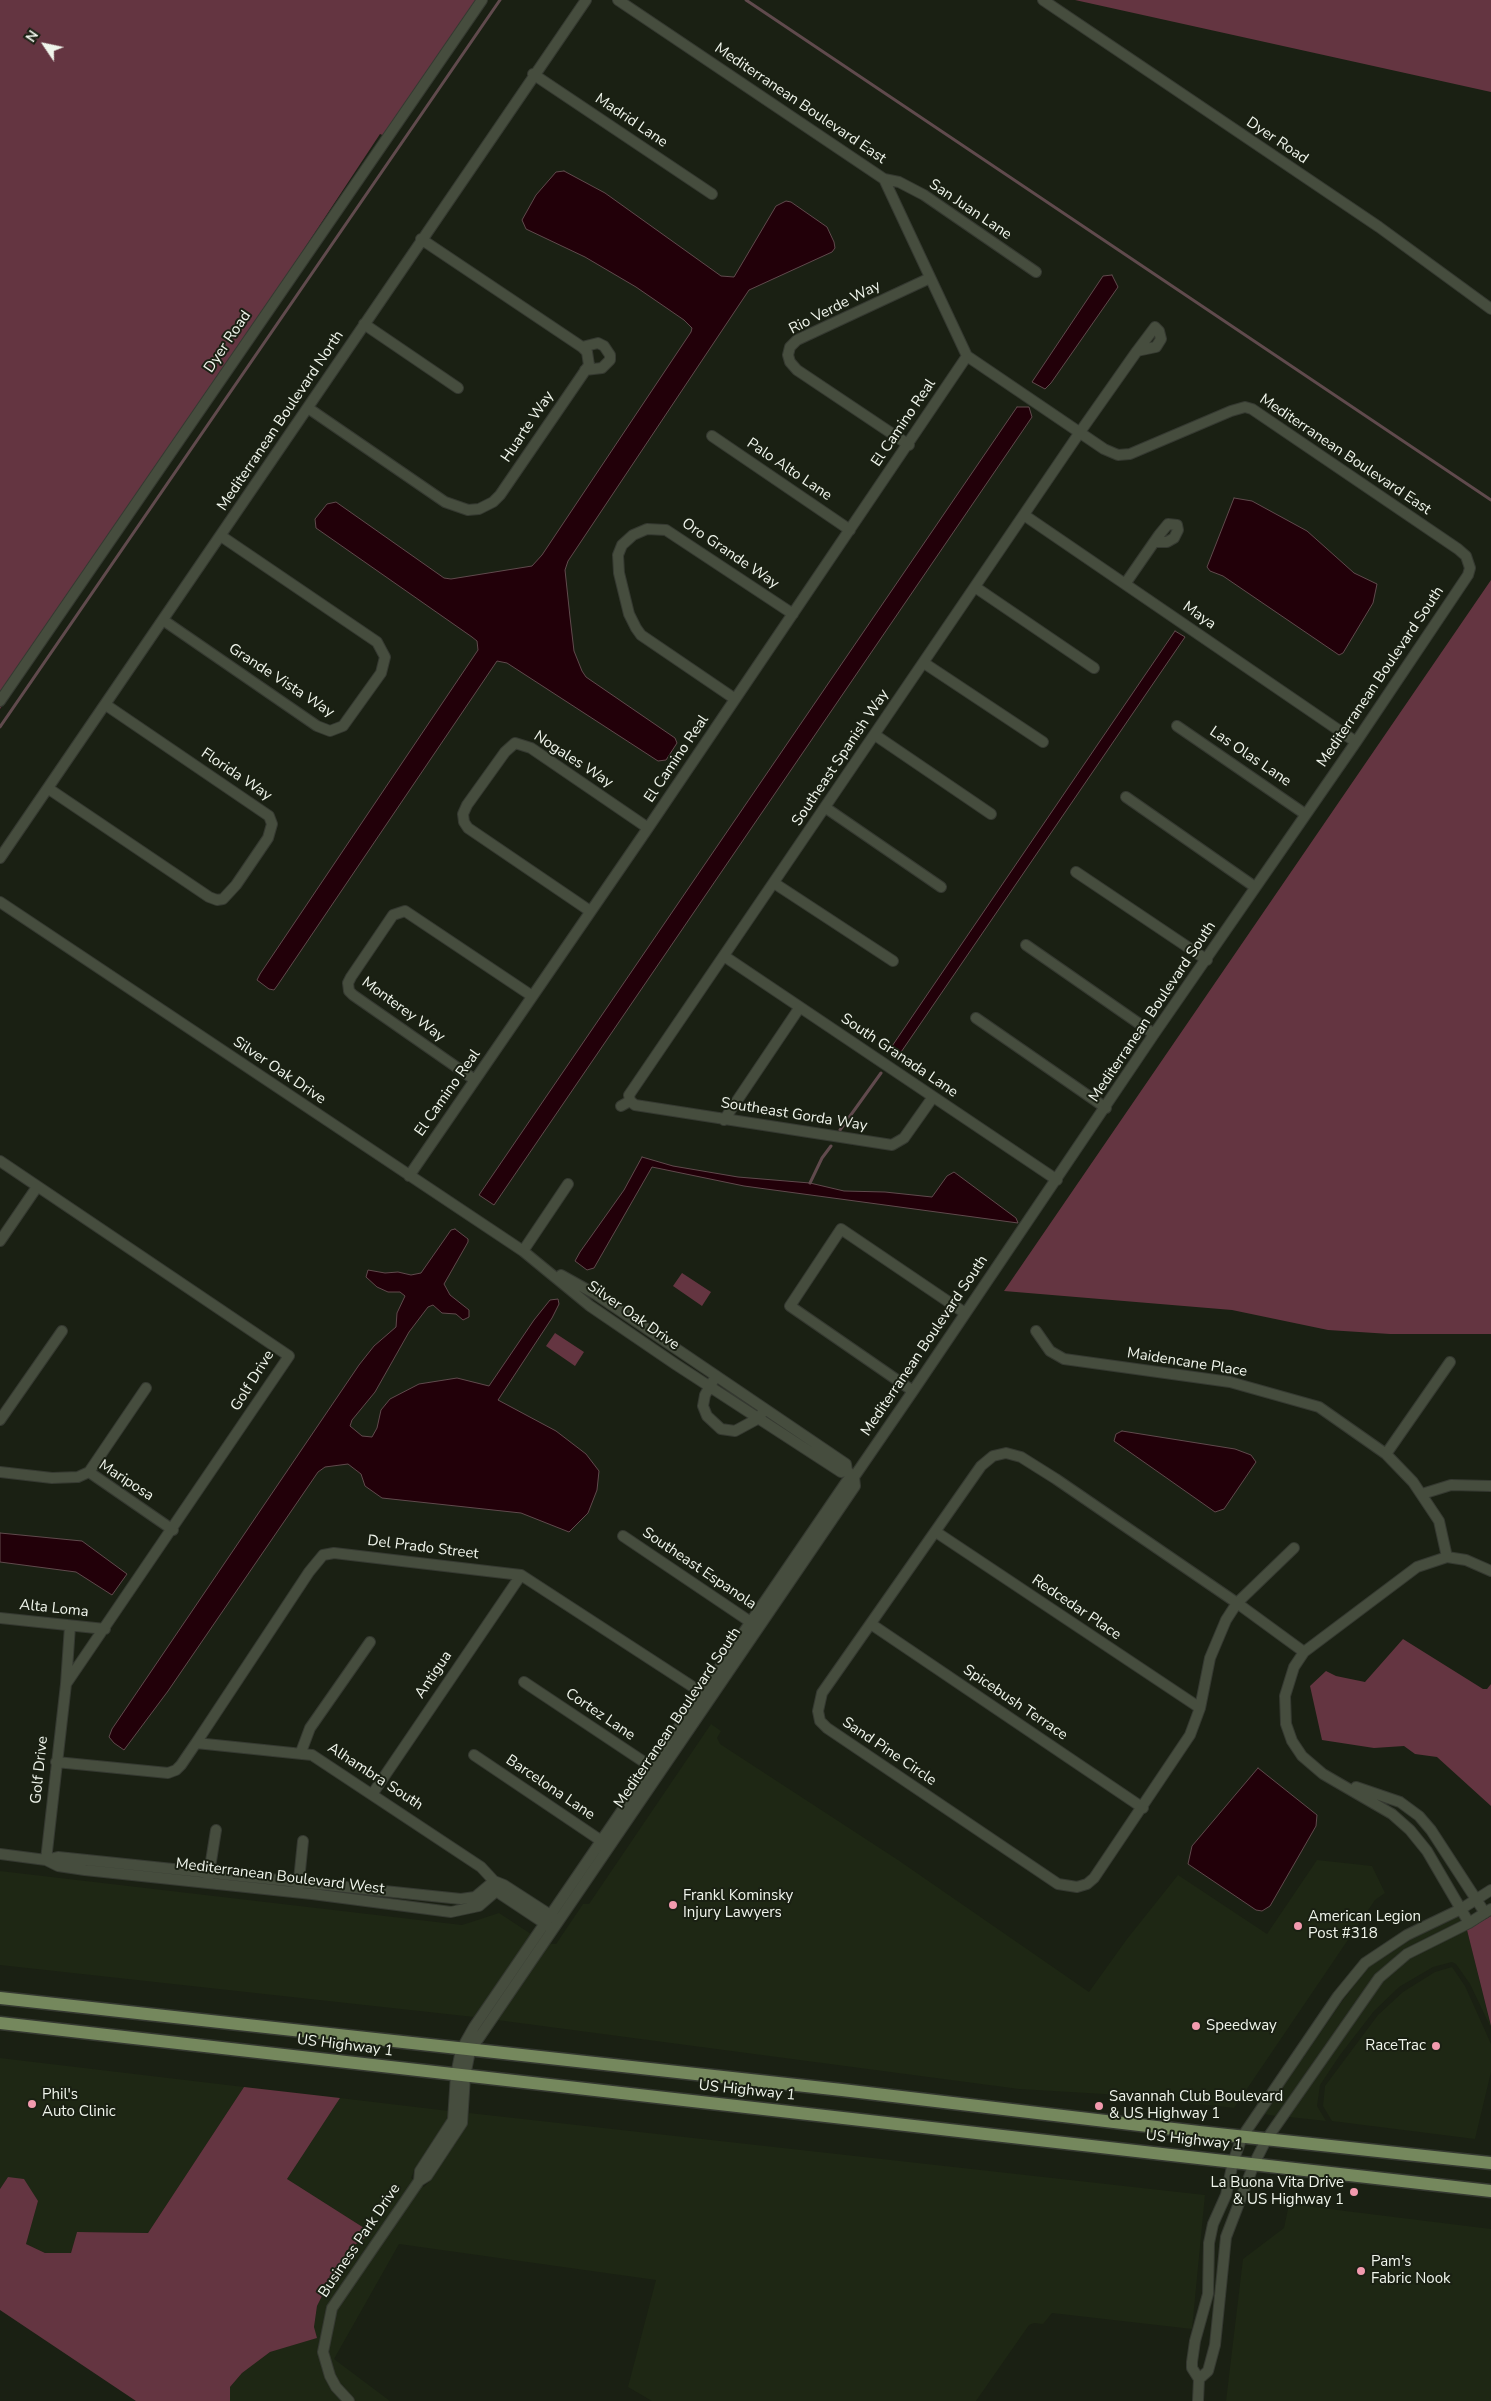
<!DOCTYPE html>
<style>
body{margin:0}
#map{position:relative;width:1491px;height:2401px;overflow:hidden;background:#1a2013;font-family:"Nunito Sans",sans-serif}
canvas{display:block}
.north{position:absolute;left:20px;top:20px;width:50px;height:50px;-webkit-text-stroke:4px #1a2013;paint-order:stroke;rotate:304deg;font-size:14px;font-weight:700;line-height:20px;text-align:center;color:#f0f5ec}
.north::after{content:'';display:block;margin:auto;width:18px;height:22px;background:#f0f5ec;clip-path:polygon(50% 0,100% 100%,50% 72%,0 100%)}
</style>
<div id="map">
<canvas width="1491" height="2401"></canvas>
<div class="north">N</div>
</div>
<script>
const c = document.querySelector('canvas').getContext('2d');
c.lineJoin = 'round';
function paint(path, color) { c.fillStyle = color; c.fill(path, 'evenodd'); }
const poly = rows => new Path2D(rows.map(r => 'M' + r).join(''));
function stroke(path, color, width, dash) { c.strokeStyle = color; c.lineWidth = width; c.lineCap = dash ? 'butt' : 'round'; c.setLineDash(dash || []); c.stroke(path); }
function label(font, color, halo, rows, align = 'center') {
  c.font = font + ' "Nunito Sans",sans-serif'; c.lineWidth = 4; c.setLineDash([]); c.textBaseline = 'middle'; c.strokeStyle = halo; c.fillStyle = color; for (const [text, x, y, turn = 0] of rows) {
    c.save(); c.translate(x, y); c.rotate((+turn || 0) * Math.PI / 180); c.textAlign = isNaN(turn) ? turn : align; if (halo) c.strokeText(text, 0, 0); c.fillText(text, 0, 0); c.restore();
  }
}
const built = poly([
 [711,1724,721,1731,717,1738,720,1744,898,1860,1089,1992,1127,1939,1178,1875,1267,1934,1317,1860,1372,1866,1385,1893,1375,1900,1234,2108,1121,2095,1019,2089,497,2020,548,1944,556,1944,583,1904,589,1904],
 [0,1871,462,1925,499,1913,531,1934,474,2017,0,1965],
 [1464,1914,1464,1919,1404,1949,1374,1975,1276,2116,1264,2114,1343,2000,1369,1967,1410,1940],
 [1467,1930,1491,2028,1470,1984,1456,1964,1452,1962,1433,1967,1399,1987,1374,2011,1340,2055,1320,2085,1317,2106,1326,2121,1289,2117,1383,1982,1411,1958],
 [1452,1967,1465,1986,1491,2044,1491,2072,1475,2139,1332,2121,1323,2106,1325,2086,1378,2015,1403,1992,1435,1972],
 [0,2058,244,2087,148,2233,77,2232,71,2253,45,2253,26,2244,38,2201,8,2177,0,2189],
 [340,2098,449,2111,448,2118,415,2168,411,2178,424,2187,432,2179,466,2126,469,2113,1205,2195,1192,2329,1052,2313,1043,2324,1034,2323,1029,2325,976,2401,652,2401,628,2387,656,2280,399,2244,334,2359,390,2401,230,2401,230,2387,242,2373,270,2352,316,2338,314,2327,317,2306,325,2290,347,2261,346,2251,372,2233,287,2179],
 [1289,2204,1491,2229,1491,2401,1226,2401,1243,2259,1284,2228]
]);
const green = poly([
 [0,0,477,0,387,137,380,134,0,709],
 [1075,0,1491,0,1491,92],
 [1491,580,1491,1334,1390,1334,1328,1330,1232,1310,1004,1291],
 [682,1273,711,1292,702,1306,673,1286],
 [555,1333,584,1352,575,1366,546,1346],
 [1403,1639,1483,1689,1487,1689,1491,1684,1491,1806,1437,1757,1415,1754,1404,1746,1374,1748,1322,1740,1310,1686,1326,1671,1336,1676,1365,1682],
 [1491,1916,1491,2026,1467,1930],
 [244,2087,340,2098,287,2179,372,2233,346,2251,347,2261,325,2290,317,2306,314,2327,317,2338,270,2352,242,2373,230,2387,230,2401,136,2401,0,2310,0,2189,8,2177,24,2179,38,2201,26,2244,45,2253,71,2253,77,2232,148,2233]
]);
const water = poly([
 [564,171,605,193,721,276,734,277,776,206,786,201,791,202,827,227,834,242,835,248,832,252,749,290,568,561,565,570,570,617,574,651,582,671,586,677,675,738,677,743,666,760,658,761,507,663,497,661,277,986,274,990,269,989,257,980,260,974,478,650,477,641,472,637,316,528,315,519,327,504,336,502,444,578,451,579,532,566,542,555,691,332,692,328,684,320,636,287,585,257,526,229,522,220,536,195,556,172,564,171],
 [1112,275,1118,287,1051,383,1045,389,1032,382,1103,276,1112,275],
 [1017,407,1029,407,1032,417,494,1205,479,1195,1017,407],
 [1234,498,1252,501,1307,531,1354,573,1377,584,1373,603,1343,653,1339,655,1223,576,1210,571,1207,567,1234,498],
 [1175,631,1185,637,897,1058,888,1052,1175,631],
 [642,1157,673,1166,738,1177,810,1183,844,1191,885,1192,932,1197,947,1176,954,1172,1016,1218,1018,1223,744,1186,652,1167,594,1268,587,1270,575,1261,580,1252,624,1190,642,1157],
 [455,1229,468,1239,468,1242,444,1284,450,1295,469,1310,469,1317,463,1320,456,1314,442,1313,433,1305,428,1307,409,1332,375,1392,352,1420,350,1426,362,1436,372,1437,377,1428,381,1410,390,1399,419,1384,457,1378,489,1386,534,1320,550,1300,558,1299,559,1304,552,1318,498,1400,556,1431,586,1454,599,1471,597,1490,588,1513,569,1532,521,1513,382,1498,365,1486,361,1474,348,1464,325,1467,318,1472,168,1691,124,1750,114,1743,109,1737,112,1729,359,1365,374,1346,396,1327,397,1313,405,1296,400,1292,388,1292,377,1287,366,1277,368,1270,385,1273,398,1272,411,1275,421,1273,451,1230,455,1229],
 [1122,1431,1235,1449,1251,1455,1256,1462,1224,1509,1215,1512,1114,1441,1116,1434,1122,1431],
 [0,1533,82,1541,127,1574,112,1595,76,1572,0,1562,0,1533],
 [1258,1768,1317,1815,1316,1826,1270,1906,1262,1911,1256,1910,1188,1864,1192,1846,1258,1768]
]);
const stream = poly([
 [746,0,1491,500],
 [0,727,500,0],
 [840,1130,881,1073],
 [810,1183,822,1158,831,1146]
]);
const minor = poly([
 [1043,0,1379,227,1491,309],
 [533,74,712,194],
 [884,179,899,182,924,195,1036,272],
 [364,324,458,388],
 [582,347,598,343,604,346,610,355,610,360,602,368,585,370],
 [308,408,445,502,468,510,479,509,493,502,500,495,589,365,587,352,582,347,421,239],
 [712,436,850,530],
 [909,445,797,370,790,362,788,355,790,347,797,340,930,278],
 [1024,515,1356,742],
 [1125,584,1159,535,1168,524,1177,525,1178,530,1174,538,1167,542,1154,542],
 [975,587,1094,668],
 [163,620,317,726,330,731,343,726,381,673,385,657,377,642,221,536],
 [924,663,1043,742],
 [735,699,641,635,636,628,629,614,619,573,618,555,622,545,633,535,647,529,666,530,793,614],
 [0,701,482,0],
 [1177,726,1305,814],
 [875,735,991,814],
 [49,789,209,897,217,900,223,899,236,885,268,838,272,824,269,816,106,705],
 [1126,797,1255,887],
 [826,808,941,887],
 [0,858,586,0],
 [1076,872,1207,960],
 [774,883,893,961],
 [0,902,523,1251,590,1306,675,1364,841,1472,847,1471,854,1477],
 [590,911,468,828,464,822,463,814,467,805,505,752,515,743,531,748,648,828],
 [1026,945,1154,1034],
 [724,956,1057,1180],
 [976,1018,1106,1108],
 [475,1080,353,995,349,991,348,983,351,977,393,915,405,911,532,996],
 [630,1101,629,1095,1080,432,1137,351,1155,327,1159,331,1161,339,1156,347,1137,351],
 [630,1101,635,1105,892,1145,904,1138,933,1097],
 [621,1106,630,1101],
 [724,1120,800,1007],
 [0,1161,289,1356,66,1684],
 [409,1176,648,828,967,356],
 [0,1241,37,1187],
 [523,1251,568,1184],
 [561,1275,597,1295,846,1464,847,1471],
 [1036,1331,1050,1351,1064,1359,1230,1382,1319,1407,1386,1454,1413,1482,1439,1521,1447,1557],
 [713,1381,705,1395,703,1406,707,1416,721,1429,735,1431,759,1418,762,1413],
 [913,1391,790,1306,841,1229,965,1313],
 [0,1420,62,1331],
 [1386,1454,1450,1362],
 [0,1472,52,1478,78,1477,89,1472,173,1530],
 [89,1472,146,1388],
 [1422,1494,1451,1485,1491,1486],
 [936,1532,1200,1708],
 [623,1536,755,1625],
 [1294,1548,1237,1603,1226,1620,1210,1658,1200,1708,1190,1735,1094,1878,1087,1884,1077,1887,1058,1884,827,1728,820,1721,818,1711,822,1693,981,1466,993,1456,1006,1453,1021,1457,1056,1479,1237,1603,1304,1652],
 [0,1618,105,1629],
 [871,1624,1143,1808],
 [524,1682,656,1770],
 [196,1743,309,1572,323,1555,334,1553,521,1575,707,1696],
 [301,1752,310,1728,370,1642],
 [474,1755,606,1844],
 [56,1762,168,1773,176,1770,181,1765,196,1743,312,1755,481,1867,494,1881,504,1885,555,1918],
 [1356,1787,1400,1802,1419,1816,1431,1830,1485,1913],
 [373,1793,521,1575],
 [0,1854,46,1860,58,1866,85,1870,312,1894,451,1912,479,1906,501,1887],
 [46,1860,58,1857,461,1899,475,1897,494,1881,497,1891,502,1895,550,1927],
 [46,1860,66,1684,70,1626],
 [208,1880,216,1830],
 [298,1890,303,1841],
 [1469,1923,1427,1851,1410,1830,1392,1814,1323,1774,1302,1756,1292,1741,1286,1724,1285,1696,1294,1667,1304,1652,1417,1567,1447,1557,1466,1560,1491,1571],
 [419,2181,420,2171,453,2120,456,2075,461,2050,474,2027,847,1481,854,1477,913,1391,1154,1034,1356,742,1468,575,1470,568,1466,556,1458,549,1252,409,1245,407,1231,411,1130,454,1118,455,1104,449,967,356,884,179,618,0],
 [1199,2379,1208,2371,1215,2345,1226,2237,1254,2164,1266,2140,1379,1978,1407,1954,1469,1923,1491,1909],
 [349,2401,336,2387,330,2376,323,2352,332,2308,419,2181,427,2176,462,2123,465,2076,470,2051,855,1486,854,1477],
 [1198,2401,1199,2379,1192,2368,1192,2362,1195,2341,1208,2294,1209,2243,1213,2224,1226,2195,1233,2162,1242,2137,1338,1996,1365,1963,1407,1935,1461,1909,1491,1890]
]);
const major = poly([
 [0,1998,842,2090,1199,2132,1491,2163],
 [0,2023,1491,2191]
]);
const markers = [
 [673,1905,5,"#f29aae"],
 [1298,1926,5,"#f29aae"],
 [1196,2026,5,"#f29aae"],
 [1436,2046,5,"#f29aae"],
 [32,2104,5,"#f29aae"],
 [1099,2106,5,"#f29aae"],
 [1354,2192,5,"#f29aae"],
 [1361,2271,5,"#f29aae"]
];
const streetNames = [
 ["Mediterranean Boulevard East",800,104,34],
 ["Madrid Lane",631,121,34],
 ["Dyer Road",1277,141,34],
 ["San Juan Lane",970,210,34],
 ["Rio Verde Way",835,308,-27],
 ["Dyer Road",228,342,-56],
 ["Mediterranean Boulevard North",281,421,-56],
 ["El Camino Real",904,423,-56],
 ["Huarte Way",528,427,-56],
 ["Mediterranean Boulevard East",1345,455,34],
 ["Palo Alto Lane",789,470,34],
 ["Oro Grande Way",730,554,34],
 ["Maya",1199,616,35],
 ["Mediterranean Boulevard South",1381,677,-56],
 ["Grande Vista Way",281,681,33],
 ["Las Olas Lane",1250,757,34],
 ["Southeast Spanish Way",841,758,-56],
 ["El Camino Real",677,759,-56],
 ["Nogales Way",573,760,33],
 ["Florida Way",236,775,34],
 ["Monterey Way",403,1010,36],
 ["Mediterranean Boulevard South",1153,1012,-56],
 ["South Granada Lane",899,1056,34],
 ["Silver Oak Drive",279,1071,34],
 ["El Camino Real",448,1093,-55],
 ["Southeast Gorda Way",794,1115,9],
 ["Silver Oak Drive",633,1316,35],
 ["Mediterranean Boulevard South",925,1346,-56],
 ["Maidencane Place",1187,1363,9],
 ["Golf Drive",253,1381,-58],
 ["Mariposa",126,1481,33],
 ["Del Prado Street",423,1548,7],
 ["Southeast Espanola",699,1569,34],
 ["Redcedar Place",1076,1608,34],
 ["Alta Loma",54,1609,6],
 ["Antigua",434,1675,-56],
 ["Spicebush Terrace",1015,1703,34],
 ["Cortez Lane",600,1715,34],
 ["Mediterranean Boulevard South",678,1718,-56],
 ["Sand Pine Circle",889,1752,34],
 ["Golf Drive",40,1770,-84],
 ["Alhambra South",375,1777,33],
 ["Barcelona Lane",550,1788,34],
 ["Mediterranean Boulevard West",280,1877,7],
 ["US Highway 1",345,2046,7],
 ["US Highway 1",747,2091,6],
 ["US Highway 1",1194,2141,6],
 ["Business Park Drive",360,2241,-56]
];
const poiNames = [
 ["Frankl Kominsky",683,1896],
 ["Injury Lawyers",683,1913],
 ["American Legion",1308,1917],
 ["Post #318",1308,1934],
 ["Speedway",1206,2026],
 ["RaceTrac",1426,2046,"right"],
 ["Phil's",42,2095],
 ["Auto Clinic",42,2112],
 ["Savannah Club Boulevard",1109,2097],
 ["& US Highway 1",1109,2114],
 ["La Buona Vita Drive",1344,2183,"right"],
 ["& US Highway 1",1344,2200,"right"],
 ["Pam's",1371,2262],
 ["Fabric Nook",1371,2279]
];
paint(built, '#1e2714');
paint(green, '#643541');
paint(water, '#220009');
stroke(water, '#604a4d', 1);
stroke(stream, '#604a4d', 3);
stroke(minor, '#353931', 12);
stroke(major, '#353931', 15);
stroke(minor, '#464d3e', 10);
stroke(major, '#75885d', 12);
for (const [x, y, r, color] of markers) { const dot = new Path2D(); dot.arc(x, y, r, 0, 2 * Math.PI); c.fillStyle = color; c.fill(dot); stroke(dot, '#1a2013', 2); }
label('15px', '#f0f5ec', '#1a2013', streetNames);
label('15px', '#f0f5ec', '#1a2013', poiNames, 'left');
</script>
